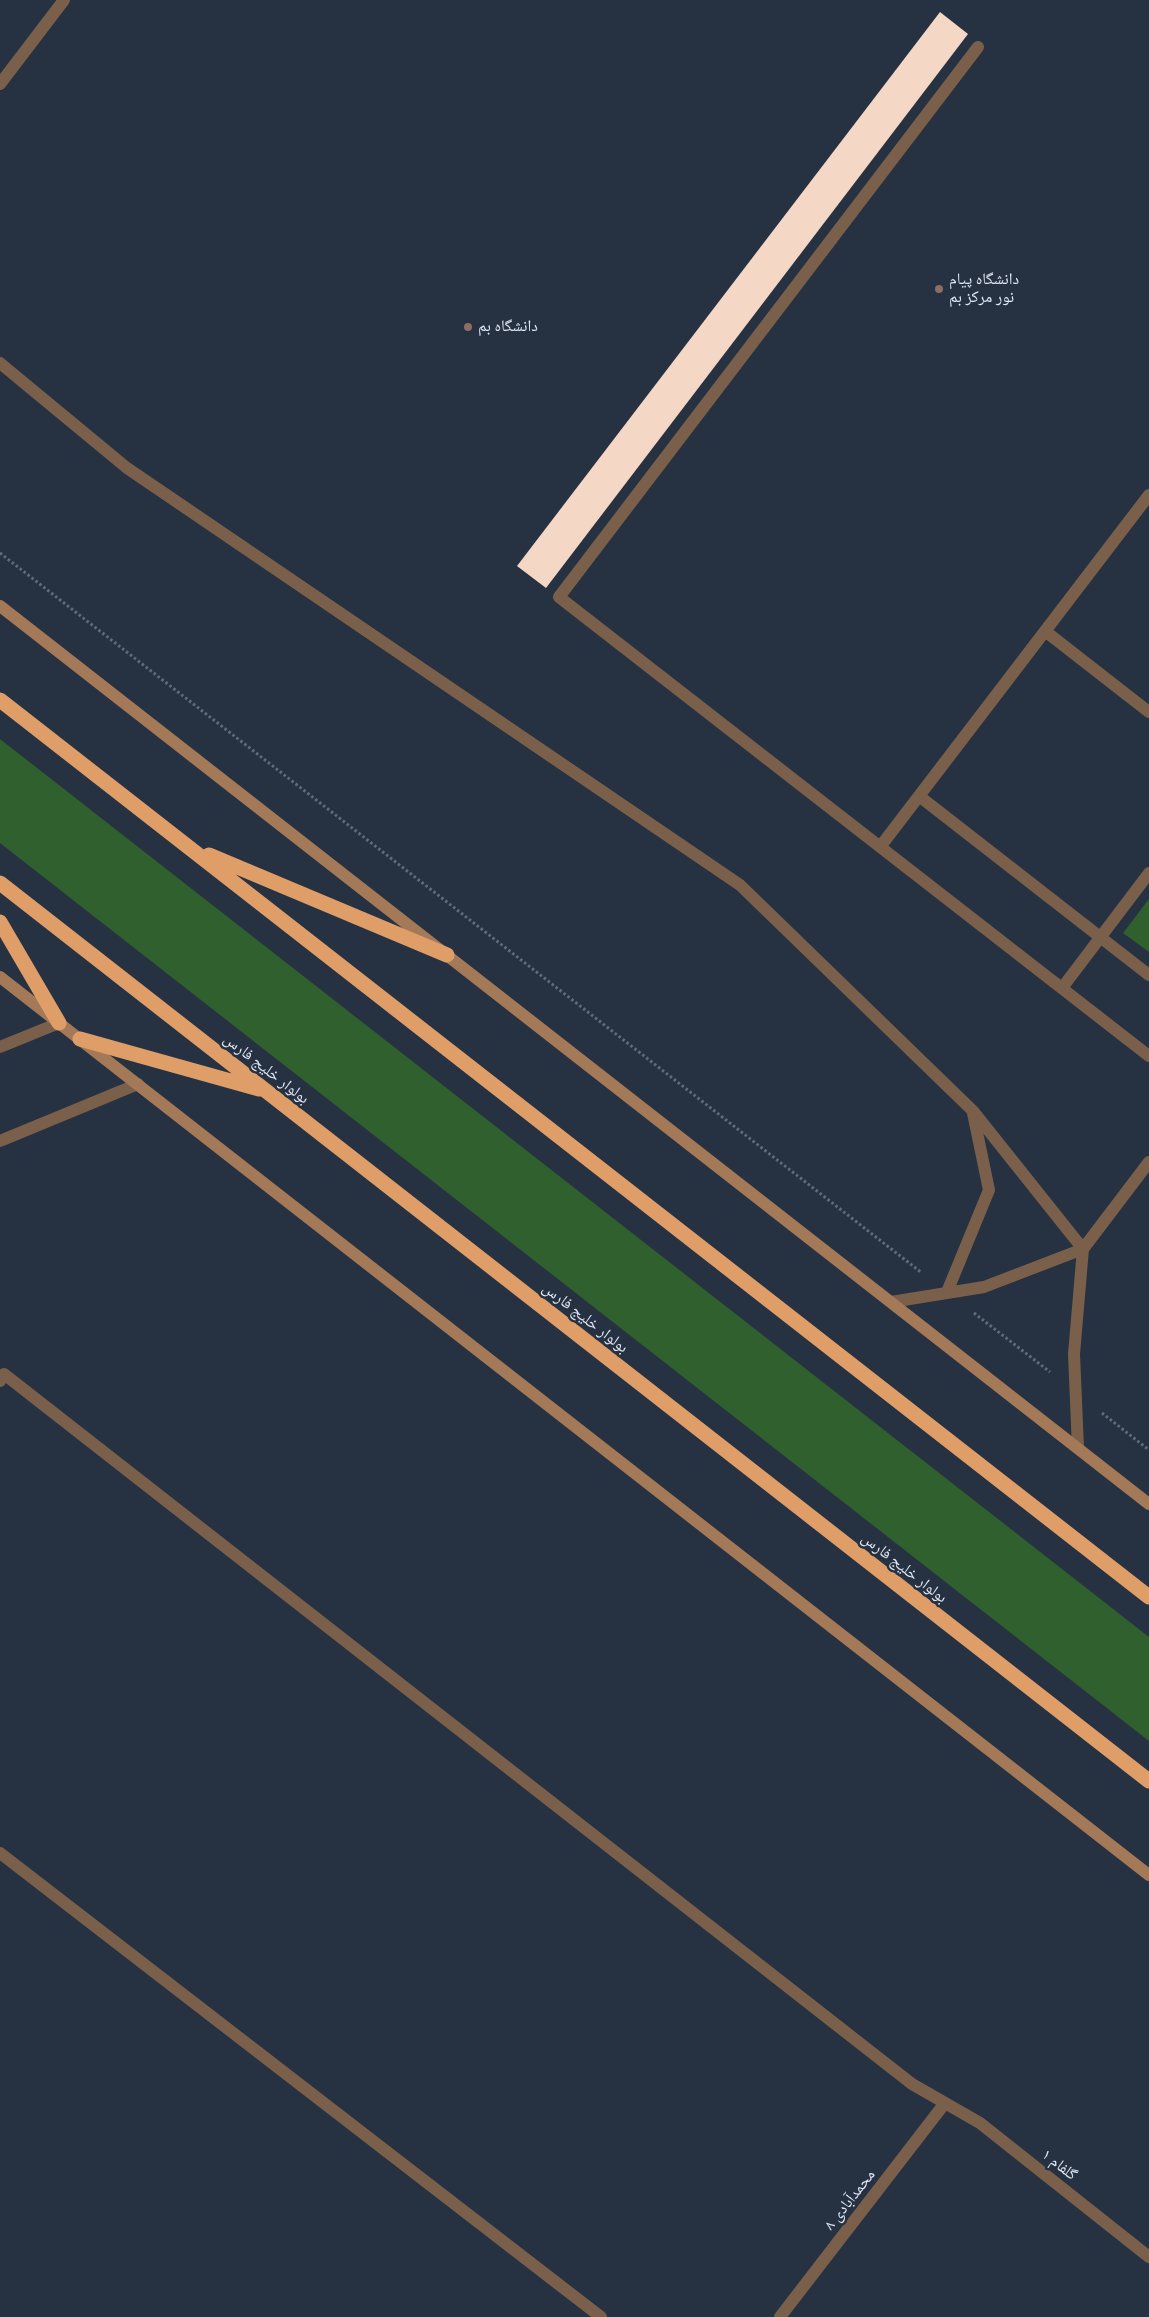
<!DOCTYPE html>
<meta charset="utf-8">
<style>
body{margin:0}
canvas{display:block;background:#263142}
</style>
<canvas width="1149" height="2317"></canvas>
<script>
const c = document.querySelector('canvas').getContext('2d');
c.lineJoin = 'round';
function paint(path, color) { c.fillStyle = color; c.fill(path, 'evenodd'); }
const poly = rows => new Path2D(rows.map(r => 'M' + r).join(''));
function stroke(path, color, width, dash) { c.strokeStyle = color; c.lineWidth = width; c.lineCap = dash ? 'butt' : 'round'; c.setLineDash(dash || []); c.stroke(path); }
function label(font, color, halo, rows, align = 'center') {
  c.font = font + ' "Archivo Narrow","Noto Naskh Arabic",sans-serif'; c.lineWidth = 5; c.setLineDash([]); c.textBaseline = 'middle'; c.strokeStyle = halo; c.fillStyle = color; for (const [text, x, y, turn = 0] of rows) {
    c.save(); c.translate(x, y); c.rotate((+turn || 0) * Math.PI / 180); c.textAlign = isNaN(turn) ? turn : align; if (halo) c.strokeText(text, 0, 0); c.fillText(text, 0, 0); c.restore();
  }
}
const green = poly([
 [0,739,1149,1637,1149,1741,0,843],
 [1149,899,1149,952,1123,933]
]);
const building = poly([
 [940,12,968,34,546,588,517,566]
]);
const path = poly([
 [0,553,922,1273],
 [974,1313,1050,1372],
 [1102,1413,1149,1450]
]);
const lane = poly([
 [978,47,559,597,1149,1056],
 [0,84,64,0],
 [0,363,127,468,740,885,973,1111,1083,1249,1149,1162],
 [1045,631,1149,712],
 [919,796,1149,975],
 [880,847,1149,495],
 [1062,988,1149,873],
 [0,1047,59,1023],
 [0,1141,138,1084],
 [947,1292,989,1190,973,1113],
 [891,1302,984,1287,1083,1249,1074,1354,1078,1448]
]);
const street = poly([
 [0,1381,4,1374,912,2084,980,2123,1149,2257],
 [0,1853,601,2317],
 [780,2317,945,2103]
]);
const secondary = poly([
 [0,606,1149,1504],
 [0,977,1149,1875]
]);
const highway = poly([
 [0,700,1149,1597],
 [209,855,447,955],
 [0,883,1149,1781],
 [0,922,59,1023],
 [80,1039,259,1089]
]);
const markers = [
 [939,289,5,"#8d6e63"],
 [468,327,5,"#8d6e63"]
];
const poiNames = [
 ["دانشگاه پیام",949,280],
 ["نور مرکز بم",949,298],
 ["دانشگاه بم",478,327]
];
const streetNames = [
 ["بولوار خلیج فارس",266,1069,38],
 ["بولوار خلیج فارس",585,1318,38],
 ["بولوار خلیج فارس",904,1568,38],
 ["گلفام ۱",1059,2165,38],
 ["محمدآبادی ۸",850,2200,-52]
];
paint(green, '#2f602e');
paint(building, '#f4d7c4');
stroke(path, '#616b7a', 3, [2.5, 2.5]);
stroke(lane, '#7a604a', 12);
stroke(street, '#7a604a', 12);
stroke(secondary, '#a37957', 12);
stroke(highway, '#df9e68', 15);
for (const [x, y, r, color] of markers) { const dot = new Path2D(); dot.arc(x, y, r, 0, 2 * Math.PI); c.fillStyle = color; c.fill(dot); stroke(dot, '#263142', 2); }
label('16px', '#e1e8f4', '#263142', poiNames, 'left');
label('16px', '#e1e8f4', '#263142', streetNames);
</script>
